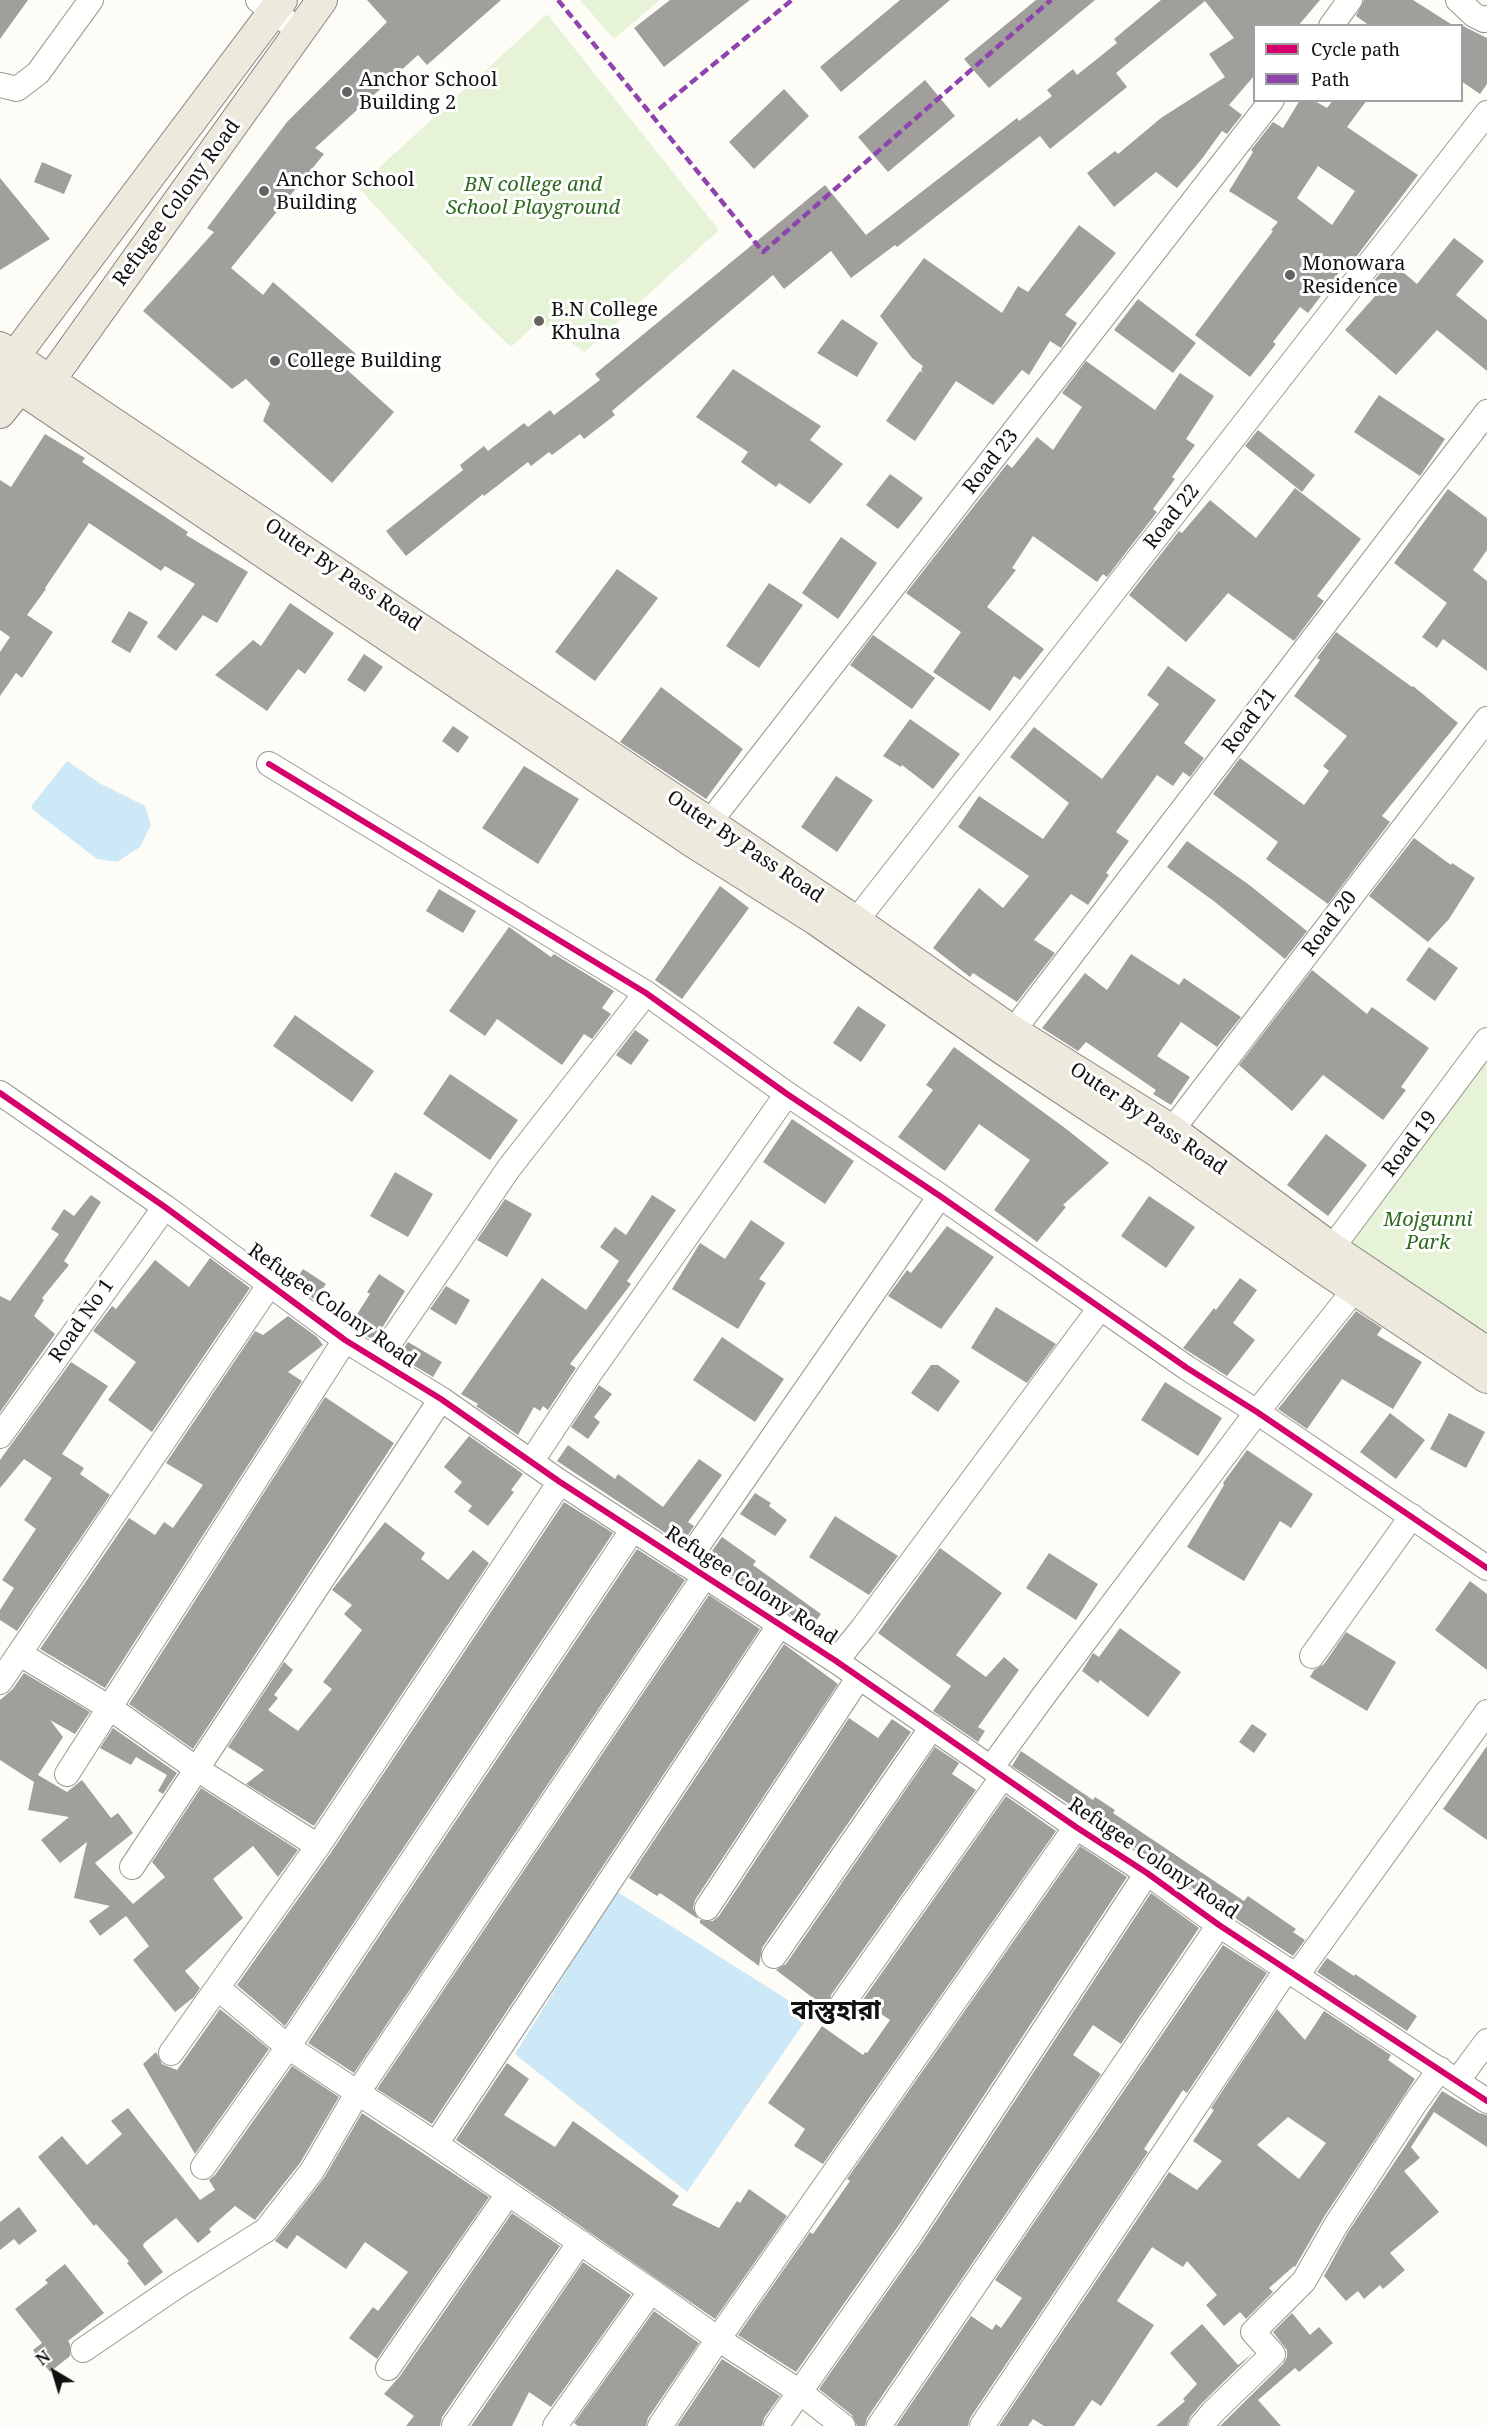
<!DOCTYPE html>
<meta charset="utf-8">
<style>
body{margin:0}
#map{position:relative;width:1487px;height:2426px;overflow:hidden;background:#fdfcf7;font-family:"Noto Serif",serif}
canvas{display:block}
.legend{position:absolute;left:1253px;top:24px;width:210px;height:78px;box-sizing:border-box;background:#fff;border:2px solid #a0a0a0;margin:0;padding:8px 10px;list-style:none;font-size:18px;color:#111}
.legend li{display:flex;align-items:center;gap:12px;height:30px}
.legend b{width:30px;border:2px solid #a0a0a0}
.north{position:absolute;left:24px;top:2342px;width:60px;height:60px;-webkit-text-stroke:4px #fff;paint-order:stroke;rotate:322deg;font-size:16px;font-weight:700;line-height:24px;text-align:center;color:#111}
.north::after{content:'';display:block;margin:auto;width:21px;height:27px;background:#111;clip-path:polygon(50% 0,100% 100%,50% 72%,0 100%)}
</style>
<div id="map">
<canvas width="1487" height="2426"></canvas>
<ul class="legend">
<li><b style="height:8px;background:#d6006c"></b>Cycle path</li>
<li><b style="height:8px;background:#8e44ad"></b>Path</li>
</ul>
<div class="north">N</div>
</div>
<script>
const c = document.querySelector('canvas').getContext('2d');
c.lineJoin = 'round';
function paint(path, color) { c.fillStyle = color; c.fill(path, 'evenodd'); }
const poly = rows => new Path2D(rows.map(r => 'M' + r).join(''));
function stroke(path, color, width, dash) { c.strokeStyle = color; c.lineWidth = width; c.lineCap = dash ? 'butt' : 'round'; c.setLineDash(dash || []); c.stroke(path); }
function label(font, color, halo, rows, align = 'center') {
  c.font = font + ' "Noto Serif","Noto Sans Bengali",serif'; c.lineWidth = 6; c.setLineDash([]); c.textBaseline = 'middle'; c.strokeStyle = halo; c.fillStyle = color; for (const [text, x, y, turn = 0] of rows) {
    c.save(); c.translate(x, y); c.rotate((+turn || 0) * Math.PI / 180); c.textAlign = isNaN(turn) ? turn : align; if (halo) c.strokeText(text, 0, 0); c.fillText(text, 0, 0); c.restore();
  }
}
const green = poly([
 [580,0,660,0,614,39],
 [547,14,719,230,585,352,539,321,511,347,455,293,358,187],
 [1487,1056,1487,1345,1343,1249]
]);
const water = poly([
 [67,761,101,784,145,806,151,825,140,847,117,862,97,859,32,809,32,805],
 [616,1891,810,2014,687,2192,515,2054]
]);
const building = poly([
 [0,0,28,0,0,39],
 [367,0,501,0,427,65,418,55,315,148,324,154,231,268,263,295,273,282,356,354,344,367,394,412,332,483,263,421,270,403,246,379,232,389,143,311,214,232,207,228,287,122,387,22],
 [670,0,750,0,664,67,634,28],
 [900,0,950,0,841,92,820,67],
 [1036,0,1095,0,989,88,964,59],
 [1161,0,1320,0,1298,26,1254,26,1254,76,1229,105,1242,115,1227,134,1222,131,1201,160,1177,188,1156,172,1114,207,1087,173,1115,151,1118,154,1161,118,1225,77,1209,54,1234,38,1205,1,1116,73,1127,87,1050,149,1040,136,897,247,895,245,851,278,831,251,784,289,773,275,612,411,615,415,584,439,580,434,552,455,549,452,531,466,528,462,484,496,483,494,406,556,386,531,463,470,460,465,484,446,488,451,524,423,528,427,550,410,554,415,600,380,595,374,825,185,866,235,1017,118,1019,121,1052,96,1047,90,1073,69,1077,75,1117,43,1114,39],
 [1364,0,1413,0,1454,26,1370,26,1356,16],
 [1461,25,1487,38,1487,84,1480,94,1461,81],
 [925,80,955,116,888,172,858,137],
 [784,89,809,116,754,169,729,142],
 [1300,100,1313,100,1327,108,1333,100,1367,100,1347,127,1418,175,1347,269,1344,266,1308,313,1300,307,1273,342,1276,344,1250,377,1195,335,1273,231,1271,230,1278,222,1229,191,1253,152,1251,150,1273,122,1283,128],
 [1318,166,1355,191,1332,225,1297,198],
 [42,162,72,175,64,194,34,182],
 [0,178,50,239,0,270],
 [1079,225,1116,253,1065,315,1077,323,1061,348,1050,341,1029,375,1022,370,993,405,956,381,915,441,886,421,920,371,923,373,921,370,923,366,912,358,880,316,924,258,1002,313,1018,286,1028,292],
 [1454,238,1484,261,1456,295,1487,320,1487,371,1437,330,1396,375,1345,330,1377,294,1369,287,1390,261,1417,284],
 [1138,299,1196,343,1173,373,1114,330],
 [842,319,878,343,857,377,817,353],
 [1086,361,1155,410,1180,373,1214,396,1186,439,1195,445,1172,477,1175,479,1153,509,1157,512,1107,577,1103,574,1097,582,1033,536,1012,568,1016,570,987,607,1044,649,1020,680,1014,676,990,711,933,672,961,632,906,593,1007,464,1012,468,1037,437,1053,450,1082,407,1062,393],
 [733,369,821,426,810,440,843,464,810,504,779,483,776,487,741,462,748,452,696,417],
 [1379,395,1445,439,1420,476,1354,432],
 [1258,430,1315,475,1302,492,1245,446],
 [45,434,85,458,82,462,188,532,186,535,248,572,217,623,203,615,176,651,157,637,195,584,165,566,161,571,89,523,45,588,46,589,27,615,53,632,22,678,16,673,0,696,0,652,10,637,0,630,0,480,11,487],
 [890,474,923,498,898,529,866,505],
 [1295,488,1361,539,1317,596,1324,601,1294,641,1228,593,1186,642,1129,595,1179,531,1182,533,1210,500,1256,538],
 [1448,489,1487,518,1487,550,1473,570,1487,581,1487,671,1443,639,1437,648,1422,637,1447,603,1394,563],
 [841,537,877,563,838,619,802,593],
 [617,569,658,598,595,681,555,652],
 [769,583,803,605,759,668,726,646],
 [290,603,334,633,305,674,298,669,267,711,215,675,253,640,261,646],
 [129,611,148,622,130,653,111,642],
 [1336,632,1412,687,1413,686,1458,723,1382,816,1390,822,1328,904,1266,859,1278,842,1213,794,1240,758,1304,805,1329,771,1323,766,1347,736,1294,696,1320,660,1317,658],
 [873,635,935,678,912,709,850,665],
 [364,654,383,667,365,692,347,680],
 [1168,666,1216,700,1184,743,1204,758,1190,777,1183,772,1173,786,1157,775,1116,832,1129,841,1106,873,1109,875,1088,905,1071,894,1034,940,1055,953,1017,1002,973,973,970,977,933,948,979,888,1003,908,1029,876,958,827,979,796,1043,839,1069,803,1010,757,1034,727,1102,779,1159,704,1147,695],
 [661,687,743,749,706,799,620,742],
 [910,719,960,754,933,789,902,765,901,767,883,756],
 [453,726,469,737,458,753,442,741],
 [524,766,579,799,538,864,482,828],
 [836,776,873,800,837,852,801,827],
 [1414,838,1451,865,1452,863,1475,878,1449,919,1428,942,1369,896],
 [1187,841,1248,884,1307,931,1285,959,1215,902,1167,867],
 [720,886,749,908,682,999,655,980],
 [439,889,476,911,463,933,426,911],
 [509,927,551,957,554,954,614,991,602,1008,611,1014,592,1039,584,1034,562,1065,497,1019,485,1036,449,1011],
 [1429,947,1458,968,1435,1001,1406,980],
 [1131,954,1179,985,1184,978,1241,1017,1217,1047,1181,1022,1157,1056,1190,1077,1171,1105,1153,1094,1156,1090,1086,1042,1078,1051,1042,1028,1085,973,1107,990],
 [1312,970,1367,1014,1372,1007,1429,1048,1401,1087,1406,1090,1383,1120,1323,1075,1292,1111,1239,1065],
 [858,1006,886,1025,861,1062,833,1043],
 [295,1015,374,1071,352,1102,273,1046],
 [635,1030,649,1040,631,1065,616,1055],
 [954,1047,1065,1128,1109,1163,1063,1205,1066,1207,1037,1242,994,1210,1030,1160,979,1124,945,1171,898,1137,933,1090,926,1085],
 [450,1074,518,1120,490,1160,423,1114],
 [792,1119,854,1161,825,1204,763,1162],
 [1326,1134,1367,1165,1328,1216,1287,1185],
 [395,1172,433,1194,408,1237,370,1216],
 [91,1195,101,1202,64,1261,69,1265,42,1298,44,1300,34,1316,55,1334,0,1412,0,1296,10,1301,59,1234,51,1229,64,1209,74,1216],
 [652,1195,676,1210,627,1281,631,1284,570,1364,576,1368,548,1410,543,1406,540,1411,534,1407,518,1435,476,1406,478,1404,461,1394,542,1278,586,1310,619,1261,600,1247,615,1227,626,1235],
 [1149,1196,1195,1227,1166,1268,1121,1236],
 [505,1199,532,1214,507,1257,477,1240],
 [751,1220,785,1243,759,1279,766,1283,738,1329,672,1289,700,1243,725,1259],
 [947,1226,994,1257,941,1329,888,1296,907,1270,911,1273],
 [210,1258,250,1288,152,1432,108,1400,136,1362,93,1331,112,1306,116,1309,155,1260,189,1287],
 [303,1269,326,1284,315,1300,293,1284],
 [379,1274,405,1291,374,1341,350,1325,370,1294,367,1292],
 [1240,1278,1257,1290,1233,1323,1255,1340,1227,1376,1183,1348,1214,1308,1216,1310],
 [446,1286,470,1300,456,1325,430,1309],
 [996,1307,1056,1344,1027,1383,971,1348],
 [1356,1311,1382,1328,1377,1335,1422,1362,1393,1409,1342,1379,1307,1429,1278,1409],
 [288,1316,317,1337,323,1345,288,1372,302,1381,105,1688,40,1649,129,1518,155,1535,164,1522,173,1528,203,1485,166,1463,255,1331,263,1335],
 [722,1337,784,1379,755,1422,693,1380],
 [408,1342,442,1362,433,1377,398,1356],
 [71,1362,108,1386,62,1454,84,1468,80,1474,110,1495,17,1631,0,1620,0,1610,14,1588,2,1580,36,1529,24,1520,52,1478,24,1459,0,1488,0,1460],
 [931,1365,938,1365,960,1381,938,1412,911,1393],
 [1165,1382,1222,1418,1198,1456,1141,1420],
 [599,1385,612,1394,594,1417,600,1422,588,1439,571,1427],
 [325,1397,394,1443,193,1749,129,1704],
 [1390,1413,1425,1440,1396,1479,1360,1452],
 [1449,1413,1485,1432,1466,1468,1430,1449],
 [469,1436,523,1474,511,1490,514,1492,488,1526,468,1511,472,1506,454,1492,462,1482,444,1467],
 [568,1445,615,1479,618,1474,663,1507,699,1459,722,1475,688,1522,694,1526,682,1544,557,1461],
 [1247,1450,1313,1494,1291,1528,1280,1521,1244,1581,1187,1547,1224,1485,1223,1483],
 [755,1493,771,1503,769,1506,787,1520,775,1536,740,1514],
 [564,1502,613,1533,285,2026,237,1985,330,1854],
 [835,1516,898,1556,869,1595,809,1557],
 [385,1522,425,1553,421,1559,448,1580,473,1550,489,1563,314,1826,246,1784,264,1770,228,1747,284,1662,293,1670,274,1695,278,1698,268,1710,298,1731,332,1689,323,1682,362,1630,344,1614,352,1605,332,1590],
 [722,1537,756,1561,753,1565,821,1614,811,1628,706,1559],
 [940,1548,1002,1593,956,1655,986,1677,1004,1657,1019,1670,978,1727,985,1731,978,1742,933,1711,951,1686,878,1633],
 [637,1549,685,1580,354,2073,308,2043],
 [1049,1553,1098,1584,1076,1620,1026,1588],
 [1470,1581,1487,1594,1487,1670,1435,1630],
 [709,1595,760,1629,432,2124,377,2089],
 [1120,1628,1181,1672,1148,1717,1100,1680,1098,1683,1082,1671,1093,1653,1099,1657],
 [1346,1632,1396,1662,1367,1711,1310,1677,1314,1670,1324,1664],
 [784,1644,838,1684,695,1900,693,1908,698,1919,660,1893,657,1896,629,1878],
 [24,1673,90,1712,75,1734,50,1720,63,1737,38,1775,67,1792,82,1780,111,1818,118,1813,133,1833,95,1863,133,1904,165,1877,152,1862,201,1788,298,1850,278,1877,253,1846,213,1879,243,1918,185,1971,200,1988,194,1997,175,2012,133,1960,149,1946,126,1916,100,1936,89,1921,110,1906,74,1898,87,1842,60,1863,41,1840,69,1817,28,1810,34,1782,0,1760,0,1700,12,1690],
 [849,1718,878,1738,892,1719,911,1732,762,1948,759,1966,700,1923,700,1920,713,1921,719,1916],
 [1252,1724,1267,1734,1254,1753,1239,1742],
 [113,1728,177,1773,163,1794,158,1791,167,1775,136,1757,131,1765,100,1748],
 [1487,1746,1487,1840,1443,1809],
 [935,1747,959,1763,952,1774,976,1790,831,1995,829,2010,776,1970,786,1964],
 [1021,1751,1093,1800,1095,1797,1115,1810,1113,1813,1244,1901,1248,1896,1296,1929,1293,1932,1305,1940,1293,1956,1227,1913,1155,1861,1012,1766],
 [1006,1796,1056,1831,823,2164,794,2146,805,2129,768,2103,822,2026,863,2055,865,2052,867,2053,890,2020,862,2001],
 [1080,1846,1127,1877,899,2225,796,2372,738,2335,810,2232,813,2234,850,2181,847,2179],
 [1151,1893,1199,1928,1121,2044,1093,2025,1073,2055,1101,2074,867,2418,865,2426,857,2426,852,2415,819,2389,923,2241],
 [1223,1945,1267,1973,1187,2093,1183,2090,1144,2149,1148,2152,970,2418,968,2426,896,2426,971,2316,992,2330,996,2324,1001,2328,1022,2298,995,2280],
 [1327,1958,1354,1976,1355,1974,1417,2016,1407,2031,1317,1972],
 [220,2009,269,2049,195,2154,143,2064,156,2052,162,2064,177,2070],
 [1277,2009,1305,2040,1324,2011,1391,2055,1388,2060,1415,2079,1324,2217,1295,2267,1294,2266,1269,2288,1273,2292,1246,2319,1240,2312,1224,2326,1206,2305,1217,2295,1187,2261,1183,2267,1152,2247,1117,2301,1154,2325,1101,2406,1092,2400,1074,2426,1044,2426,1033,2419,1028,2426,999,2426,1169,2172,1197,2190,1222,2161,1193,2141,1214,2110,1211,2108],
 [1288,2117,1326,2143,1299,2179,1257,2145],
 [507,2063,529,2079,504,2115,555,2147,573,2121,679,2196,672,2205,719,2228,737,2201,740,2203,749,2189,787,2216,715,2319,456,2140],
 [292,2066,339,2097,300,2163,255,2220,235,2206,209,2229,211,2232,198,2243,176,2218,144,2243,143,2246,163,2272,145,2286,127,2263,129,2261,96,2224,94,2226,38,2157,62,2136,87,2165,122,2134,111,2121,128,2108,200,2200,215,2190,209,2180,215,2175],
 [1442,2091,1479,2113,1487,2115,1487,2147,1434,2112,1411,2147,1420,2158,1404,2171,1439,2212,1390,2253,1405,2270,1383,2289,1380,2285,1364,2299,1358,2291,1346,2301,1324,2276,1348,2232],
 [362,2113,489,2197,377,2359,349,2338,373,2307,378,2311,408,2272,365,2242,346,2269,297,2235,287,2249,275,2241,324,2178],
 [19,2207,37,2231,19,2245,14,2239,0,2250,0,2222],
 [512,2213,560,2246,442,2417,440,2426,406,2426,414,2416,384,2394,400,2376],
 [583,2262,631,2295,551,2407,529,2392,512,2426,471,2426],
 [65,2264,104,2313,68,2341,70,2344,70,2356,50,2372,33,2350,42,2343,15,2309,48,2283,45,2280],
 [654,2311,699,2343,648,2418,646,2426,578,2426,574,2423],
 [1292,2313,1310,2335,1319,2327,1333,2343,1299,2372,1295,2368,1258,2400,1281,2426,1220,2426,1283,2364,1287,2357,1287,2350,1273,2332],
 [1202,2324,1238,2365,1253,2353,1202,2403,1190,2417,1187,2426,1156,2426,1185,2401,1183,2399,1197,2384,1170,2353],
 [722,2359,780,2396,764,2418,762,2426,677,2426]
]);
const minor = poly([
 [258,0,300,31],
 [1458,0,1474,15,1484,20,1487,18],
 [1331,26,1350,0],
 [0,85,17,89,38,73,91,0],
 [269,764,646,993,787,1094,940,1196,1187,1368,1257,1412,1487,1568],
 [709,823,1272,100],
 [856,921,1487,113],
 [1013,1031,1487,412],
 [0,1093,165,1207,345,1340,441,1399,560,1482,836,1661,1076,1827,1147,1873,1219,1925,1487,2101],
 [1172,1130,1487,719],
 [1332,1248,1487,1040],
 [378,1360,509,1168,646,993],
 [0,1436,165,1207],
 [531,1462,590,1373,787,1094],
 [685,1564,940,1196],
 [20,1654,110,1708,197,1769,318,1846],
 [1312,1656,1412,1516],
 [836,1661,862,1629,1100,1308],
 [0,1682,270,1284],
 [991,1768,1042,1698,1257,1412,1355,1289],
 [67,1774,345,1340],
 [132,1867,441,1399],
 [707,1908,859,1677],
 [774,1956,932,1727],
 [1297,1975,1487,1712],
 [219,1989,288,2047,436,2144,651,2291,718,2339,800,2392,843,2426],
 [843,2003,1003,1776],
 [171,2053,318,1846,560,1482],
 [1458,2080,1487,2041],
 [436,2144,780,1624],
 [203,2167,288,2047,633,1529],
 [83,2350,177,2286,266,2230,312,2171,358,2092,704,1577],
 [388,2368,508,2194],
 [454,2425,580,2242],
 [555,2426,651,2291],
 [660,2426,718,2339,1076,1827],
 [776,2426,911,2233,1147,1873],
 [879,2426,1219,1925],
 [982,2426,1287,1969],
 [1201,2426,1213,2412,1273,2354,1253,2332,1304,2281,1336,2225,1414,2105,1440,2069]
]);
const major = poly([
 [0,347,856,921,1013,1031,1172,1130,1332,1248,1487,1352],
 [0,375,694,843,816,920,999,1047,1156,1151,1318,1265,1487,1378],
 [18,377,14,357,282,0],
 [0,413,19,389,51,379,322,0]
]);
const quiet = poly([
 [558,0,763,252,1051,0],
 [659,109,792,0]
]);
const cycleway = poly([
 [269,764,646,993,787,1094,940,1196,1187,1368,1257,1412,1487,1568],
 [0,1093,165,1207,345,1340,441,1399,560,1482,836,1661,1076,1827,1147,1873,1219,1925,1487,2101]
]);
const markers = [
 [347,92,6,"#646362"],
 [264,191,6,"#646362"],
 [1290,275,6,"#646362"],
 [539,321,6,"#646362"],
 [275,361,6,"#646362"]
];
const poiNames = [
 ["Anchor School",359,80],
 ["Building 2",359,103],
 ["Anchor School",276,180],
 ["Building",276,203],
 ["Monowara",1302,264],
 ["Residence",1302,287],
 ["B.N College",551,310],
 ["Khulna",551,333],
 ["College Building",287,361]
];
const parkNames = [
 ["BN college and",533,185],
 ["School Playground",533,208],
 ["Mojgunni",1428,1220],
 ["Park",1428,1243]
];
const streetNames = [
 ["Refugee Colony Road",177,203,-54],
 ["Road 23",991,462,-52],
 ["Road 22",1172,517,-52],
 ["Outer By Pass Road",343,575,34],
 ["Road 21",1250,721,-53],
 ["Outer By Pass Road",745,847,34],
 ["Road 20",1330,924,-53],
 ["Outer By Pass Road",1148,1119,34],
 ["Road 19",1410,1144,-53],
 ["Refugee Colony Road",332,1306,35],
 ["Road No 1",82,1321,-55],
 ["Refugee Colony Road",751,1586,33],
 ["Refugee Colony Road",1153,1859,34]
];
const districtNames = [
 ["বাস্তুহারা",836,2012]
];
paint(green, '#e7f3d7');
paint(water, '#cde8f7');
paint(building, '#a19f9c');
stroke(minor, '#979795', 26);
stroke(major, '#858482', 32);
stroke(minor, '#fffffe', 24);
stroke(major, '#ede9dc', 30);
stroke(quiet, '#8e44ad', 4.5, [9, 4.5]);
stroke(cycleway, '#d6006c', 6);
for (const [x, y, r, color] of markers) { const dot = new Path2D(); dot.arc(x, y, r, 0, 2 * Math.PI); c.fillStyle = color; c.fill(dot); stroke(dot, '#fff', 2); }
label('20px', '#111', '#fff', poiNames, 'left');
label('italic 20px', '#2f6b1f', '#fff', parkNames);
label('20px', '#111', '#fff', streetNames);
label('bold 26px', '#111', '#fff', districtNames);
</script>
